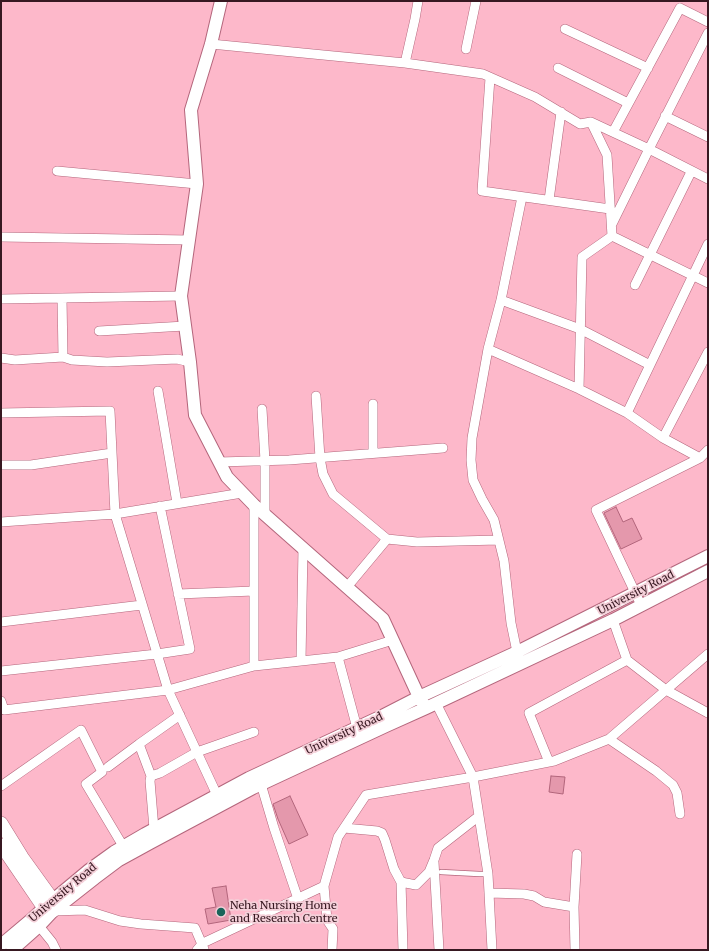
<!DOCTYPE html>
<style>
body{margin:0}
#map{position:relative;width:709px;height:951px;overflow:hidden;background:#fdb8ca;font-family:Merriweather,serif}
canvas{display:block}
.frame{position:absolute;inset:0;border:2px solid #371821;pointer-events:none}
</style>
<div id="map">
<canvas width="709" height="951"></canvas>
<div class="frame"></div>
</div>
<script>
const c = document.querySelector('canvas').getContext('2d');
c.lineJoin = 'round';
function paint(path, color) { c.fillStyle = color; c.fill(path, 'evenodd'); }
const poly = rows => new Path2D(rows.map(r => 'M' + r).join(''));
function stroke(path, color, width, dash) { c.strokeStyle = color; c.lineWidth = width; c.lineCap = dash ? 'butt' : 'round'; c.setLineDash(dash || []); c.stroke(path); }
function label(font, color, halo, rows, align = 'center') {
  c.font = font + ' Merriweather,serif'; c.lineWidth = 3.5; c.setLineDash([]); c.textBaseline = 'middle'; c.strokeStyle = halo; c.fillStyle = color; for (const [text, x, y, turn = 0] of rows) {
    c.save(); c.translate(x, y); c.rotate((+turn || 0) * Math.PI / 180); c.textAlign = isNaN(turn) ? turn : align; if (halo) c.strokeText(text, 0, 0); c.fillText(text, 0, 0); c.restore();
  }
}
const building = poly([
 [616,507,623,522,632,518,642,539,621,549,604,513,616,507],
 [551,776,565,777,563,794,549,792,551,776],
 [290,796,308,835,289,844,278,819,273,804,290,796],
 [226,886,231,920,208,924,205,909,216,907,212,888,226,886]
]);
const service = poly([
 [441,872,479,874,488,874]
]);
const minor = poly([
 [565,29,648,68],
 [211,44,405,63,483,74,535,97,580,124,591,122,649,149,708,179],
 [466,49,476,1],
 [405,63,415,19,418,1],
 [558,68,628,103],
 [490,78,482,191,610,209],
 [665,116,708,137],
 [591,122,607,155,612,236,708,283],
 [613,132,680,8,708,22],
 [57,171,197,184],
 [522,197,501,300,488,349,579,389],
 [549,200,561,112],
 [612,224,649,149,708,33],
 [612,236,582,257,579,389,627,413,708,244],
 [1,237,189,240],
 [635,285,691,172],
 [62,298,63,357],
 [1,299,181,296],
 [501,300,580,329,650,365],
 [99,331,185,326],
 [488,349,472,438,471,460,473,480,482,499,494,520,504,561,511,623,517,652,519,658],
 [1,358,15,360,63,357,72,360,107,362,177,359,190,362],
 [158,391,177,503],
 [316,396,320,458,323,474,333,494,387,539,417,542,499,540],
 [373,404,373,453],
 [262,409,265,461,265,515],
 [1,413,110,411,115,514,168,690,217,795],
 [627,413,663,438,708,352],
 [700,458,708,450],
 [219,462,289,460,443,448],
 [1,465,31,465,112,453],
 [254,505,254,666,301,661,303,548],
 [1,522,115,514,242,493],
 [347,587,387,539],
 [178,594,254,591],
 [641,605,596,510,700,458,663,438],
 [613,620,627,660,666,690,708,713],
 [1,622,142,605],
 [338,657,357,728],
 [301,661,338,657,393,640],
 [1,671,157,654,190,649,160,506],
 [1,701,4,710,168,690,254,666],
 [609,739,656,771,673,785,677,793,680,814],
 [139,744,151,776,150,781,154,829],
 [549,762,529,713,627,660],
 [108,767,139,744,180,715],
 [151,776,160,773,197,752,254,732],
 [261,784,274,828,298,899],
 [1,786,81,730,102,772,86,784,123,846],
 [344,828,377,831,382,833,385,840,394,869,401,882,416,885,429,872,434,860,438,848,479,816],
 [434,862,439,950],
 [401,882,403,950],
 [324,886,327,920,333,929,332,950],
 [489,893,524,894,534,896,544,902,574,907],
 [53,911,85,910,120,921,141,924,195,928,204,949],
 [35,921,52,942,56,950],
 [197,950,203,943,324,886,338,837,366,795,473,777,436,703],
 [492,950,488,874,473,777,554,761,609,739,708,654],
 [575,950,574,907,577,854]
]);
const tertiary = poly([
 [221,1,211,44,191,110,197,184,181,296,190,362,195,415,227,477,254,505,383,619,419,697,426,708],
 [1,945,33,918,53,900,89,870,114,852,145,834,249,778,382,716,419,697,517,652,708,556],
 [12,950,39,926,53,911,95,878,119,860,150,843,253,788,386,726,426,708,613,620,708,571]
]);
const secondary = poly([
 [1,823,22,857,53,900,53,911,44,908,1,845]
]);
const markers = [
 [221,912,5,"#1a645a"]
];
const streetNames = [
 ["University Road",636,593,-27],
 ["University Road",344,734,-25],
 ["University Road",63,893,-40]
];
const poiNames = [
 ["Neha Nursing Home",230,906],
 ["and Research Centre",230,919]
];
paint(building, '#e498ac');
stroke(building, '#b2657b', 1);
stroke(service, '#b4667c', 6);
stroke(minor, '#b4667c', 10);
stroke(tertiary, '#b4667c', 14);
stroke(secondary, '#b4667c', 14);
stroke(service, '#fff', 4.5);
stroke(minor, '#fff', 9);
stroke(tertiary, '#fff', 12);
stroke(secondary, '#fff', 13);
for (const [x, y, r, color] of markers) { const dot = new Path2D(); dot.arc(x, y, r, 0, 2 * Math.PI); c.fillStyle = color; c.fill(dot); stroke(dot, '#f4d0d9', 1.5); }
label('11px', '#371821', '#f4d0d9', streetNames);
label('11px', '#371821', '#f4d0d9', poiNames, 'left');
</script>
